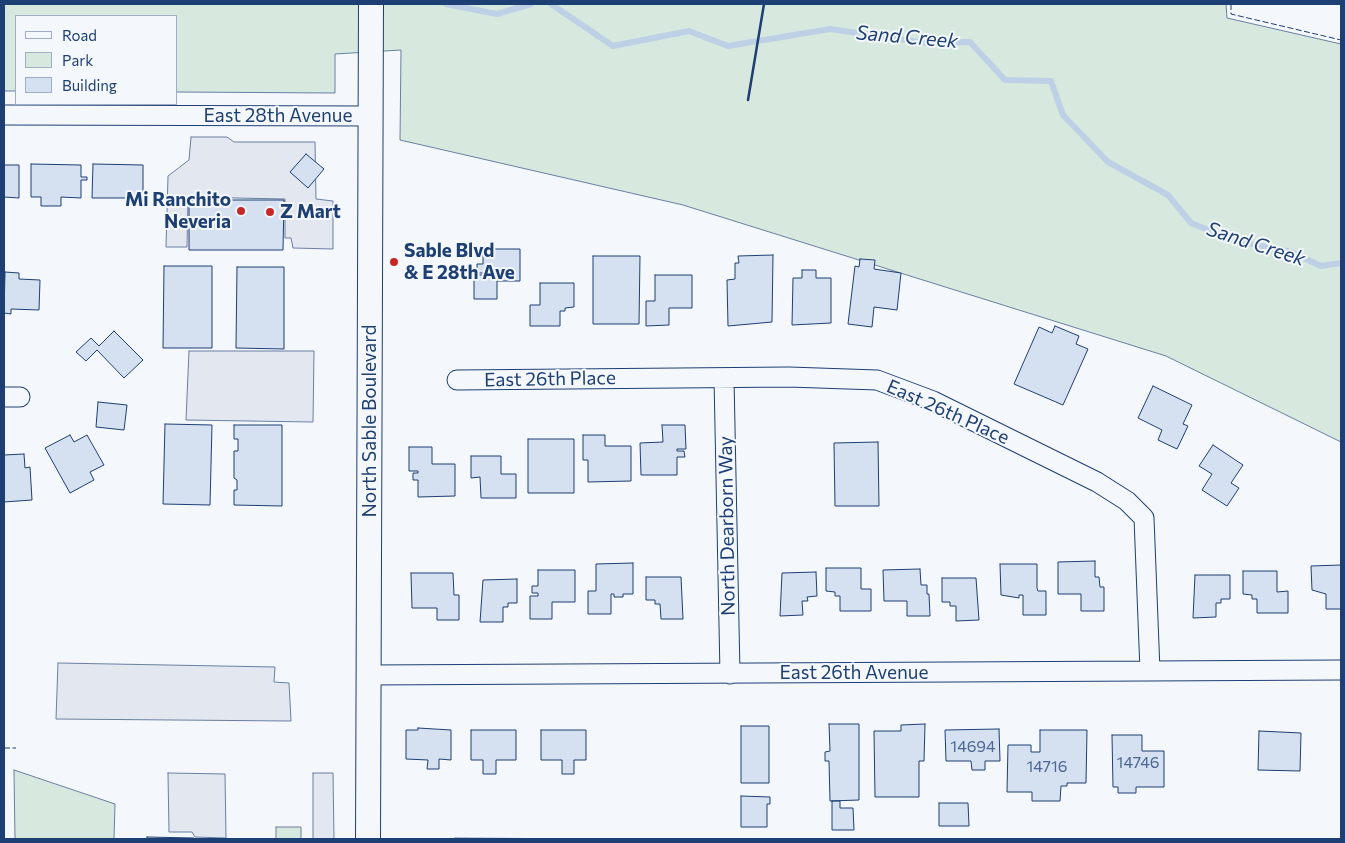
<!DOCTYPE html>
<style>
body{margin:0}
#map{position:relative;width:1345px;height:843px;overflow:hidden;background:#f4f7fb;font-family:Commissioner,sans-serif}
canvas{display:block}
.frame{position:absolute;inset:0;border:5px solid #1d3f73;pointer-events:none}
.legend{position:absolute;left:15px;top:15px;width:162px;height:90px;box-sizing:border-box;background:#f4f7fb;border:1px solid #9eadc5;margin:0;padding:6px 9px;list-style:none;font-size:15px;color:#1d3f73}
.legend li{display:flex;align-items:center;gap:10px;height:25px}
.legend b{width:25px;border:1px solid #9eadc5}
</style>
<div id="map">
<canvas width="1345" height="843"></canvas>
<div class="frame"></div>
<ul class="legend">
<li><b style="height:6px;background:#f4f7fb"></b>Road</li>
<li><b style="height:14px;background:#d7e8df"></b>Park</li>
<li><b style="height:14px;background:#d5e0f0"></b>Building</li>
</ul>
</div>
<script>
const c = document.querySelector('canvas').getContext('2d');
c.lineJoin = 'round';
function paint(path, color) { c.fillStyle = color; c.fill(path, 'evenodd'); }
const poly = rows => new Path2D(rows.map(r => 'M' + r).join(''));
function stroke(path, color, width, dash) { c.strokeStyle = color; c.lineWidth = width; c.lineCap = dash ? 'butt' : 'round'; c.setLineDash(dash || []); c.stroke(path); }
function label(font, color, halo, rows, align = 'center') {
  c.font = font + ' Commissioner,sans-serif'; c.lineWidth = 4; c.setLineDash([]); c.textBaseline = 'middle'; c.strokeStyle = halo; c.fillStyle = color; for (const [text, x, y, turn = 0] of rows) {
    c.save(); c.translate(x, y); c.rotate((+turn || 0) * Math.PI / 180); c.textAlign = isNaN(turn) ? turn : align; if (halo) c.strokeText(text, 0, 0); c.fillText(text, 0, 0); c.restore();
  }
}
const green = poly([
 [4,4,1226,4,1227,18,1341,44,1341,442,1166,356,683,205,400,140,401,50,335,54,335,93,176,92,176,16,16,16,16,91,4,91,4,4],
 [14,770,115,804,114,839,15,839,14,770],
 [276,827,301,827,301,839,276,839,276,827]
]);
const parking = poly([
 [191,137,227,137,234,142,315,142,316,199,333,201,333,249,293,248,291,238,285,238,285,199,188,197,187,247,166,247,168,176,189,160,191,137],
 [189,351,314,351,313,422,186,420,189,351],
 [58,663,275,667,274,682,289,683,291,721,56,719,58,663],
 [168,773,225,774,226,838,195,837,192,832,169,832,168,773],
 [313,773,333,773,334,839,313,839,313,773],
 [455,838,597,839,455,839,455,838]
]);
const stream = poly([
 [446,4,497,14,531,4],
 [551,4,613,46,689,31,728,46,830,29,926,43,970,42,1005,80,1051,81,1063,115,1108,162,1168,195,1191,223,1236,241,1291,252,1321,266,1341,263]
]);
const building = poly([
 [306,154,324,169,308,188,290,172,306,154],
 [31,164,81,165,81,177,87,177,87,180,81,180,81,198,61,197,61,206,41,206,41,197,31,197,31,164],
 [93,164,143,165,143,198,92,198,93,164],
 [4,165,19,165,19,198,4,197,4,165],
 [189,200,284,200,283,250,189,250,189,200],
 [483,249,520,249,520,281,497,281,497,299,474,299,474,275,483,275,483,273,477,273,477,264,483,264,483,249],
 [773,255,772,322,728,326,727,280,735,279,735,263,739,263,738,256,773,255],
 [593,256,640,256,639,324,593,324,593,256],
 [860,259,875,260,874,269,901,273,897,310,874,307,872,327,848,324,855,266,859,267,860,259],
 [164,266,212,266,212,348,163,348,164,266],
 [237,267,284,267,284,349,236,348,237,267],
 [802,270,816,270,816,278,831,278,831,323,792,325,793,278,802,278,802,270],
 [5,272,19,273,19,279,40,280,39,310,11,309,11,314,4,313,5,272],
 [655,275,692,275,692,308,669,308,669,325,646,326,646,301,655,301,655,275],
 [540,283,574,283,574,307,565,308,565,311,560,311,560,326,530,326,530,305,540,305,540,283],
 [1055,326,1079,336,1076,344,1088,349,1063,405,1014,384,1039,327,1052,333,1055,326],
 [114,331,143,360,124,378,97,350,86,361,76,352,91,338,99,346,114,331],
 [1153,386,1192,405,1183,424,1188,426,1177,449,1158,440,1162,430,1138,418,1153,386],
 [98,402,127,405,124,430,96,427,98,402],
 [165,424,212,425,210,505,163,504,165,424],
 [234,425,282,425,282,506,234,505,234,490,237,490,237,480,234,478,234,451,238,451,238,439,234,439,234,425],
 [662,425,685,425,686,449,677,449,677,451,684,451,685,457,677,457,677,475,641,475,640,443,663,442,662,425],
 [70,435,74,442,87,435,104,465,90,472,94,480,70,493,45,448,70,435],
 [583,435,605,435,605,446,631,446,631,481,588,482,588,460,583,460,583,435],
 [528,439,574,439,574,493,528,493,528,439],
 [878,442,879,506,835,506,834,443,878,442],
 [1213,445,1243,465,1231,483,1239,488,1227,506,1202,490,1212,474,1199,466,1213,445],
 [409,447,432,447,432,464,455,464,455,496,418,497,418,480,413,480,413,473,418,473,418,471,409,471,409,447],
 [24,454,25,468,30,467,32,500,4,502,4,455,24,454],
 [471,456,501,456,501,474,516,474,516,498,481,498,480,477,471,478,471,456],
 [1095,561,1095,577,1099,577,1100,587,1104,587,1104,611,1081,611,1081,594,1058,594,1058,562,1095,561],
 [633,563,633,594,623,594,623,597,614,597,614,594,611,594,611,614,588,614,588,591,596,591,596,564,633,563],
 [1000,564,1037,564,1037,588,1038,591,1046,591,1046,615,1023,615,1023,595,1019,595,1019,598,1001,595,1000,564],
 [1341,565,1341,609,1326,609,1326,594,1312,590,1311,566,1341,565],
 [826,568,861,568,861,589,871,589,871,611,840,611,840,596,835,596,835,592,826,591,826,568],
 [920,569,921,585,927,585,927,594,929,594,930,616,907,616,907,601,884,601,883,570,920,569],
 [538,570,575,570,575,602,552,602,552,619,530,619,530,596,538,596,538,593,532,593,532,586,538,586,538,570],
 [1243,571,1277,571,1277,592,1288,591,1288,613,1257,613,1257,599,1252,599,1252,595,1243,594,1243,571],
 [816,572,817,596,807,597,808,601,802,601,803,615,780,616,782,573,816,572],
 [411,573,453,573,454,595,459,595,459,620,437,620,437,608,412,608,411,573],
 [1195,575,1230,575,1230,599,1221,599,1221,603,1216,603,1216,617,1193,618,1195,575],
 [646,577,681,577,683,619,661,619,660,604,655,604,655,600,646,600,646,577],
 [942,578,976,578,979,620,956,621,956,606,950,606,950,602,942,602,942,578],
 [517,579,517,603,508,603,508,607,503,607,503,622,480,622,483,580,517,579],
 [829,724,859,724,859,800,830,801,829,761,825,761,825,752,830,751,829,724],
 [925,724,924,761,919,761,919,797,875,797,874,731,901,731,901,725,925,724],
 [741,726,769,726,769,783,741,783,741,726],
 [418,728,451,730,451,760,439,759,439,769,427,769,428,760,406,759,406,730,418,730,418,728],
 [999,729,1000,761,985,761,985,770,972,770,971,761,946,761,945,730,999,729],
 [471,730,516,730,516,760,496,760,496,774,483,774,483,760,471,760,471,730],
 [541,730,586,730,586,760,574,760,574,774,562,774,562,760,541,760,541,730],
 [1040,730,1087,730,1086,783,1067,783,1067,786,1061,786,1060,801,1032,801,1032,792,1007,792,1008,745,1031,745,1031,752,1040,752,1040,730],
 [1259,731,1301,733,1300,771,1258,770,1259,731],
 [1112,735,1142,735,1142,751,1164,751,1164,787,1136,787,1136,793,1118,793,1118,787,1113,787,1112,735],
 [741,796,770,797,770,804,767,804,767,827,741,827,741,796],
 [832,801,840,801,840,808,853,808,854,830,832,830,832,801],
 [939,803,968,803,969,826,939,826,939,803],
 [147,837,194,838,194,839,147,839,147,837]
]);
const minor = poly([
 [4,115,371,116],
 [724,378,730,674],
 [457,380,789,377,877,380,933,401,1097,482,1127,501,1144,518,1150,671],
 [4,397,20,397],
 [368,675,1341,670]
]);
const tertiary = poly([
 [368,839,371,4]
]);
const fence = poly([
 [1231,4,1231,14,1341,40],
 [4,748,16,748]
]);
const wall = poly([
 [748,100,764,4]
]);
const markers = [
 [241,211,5,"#c62828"],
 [270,212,5,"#c62828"],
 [394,262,5,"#c62828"]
];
const numberNames = [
 ["14694",973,747],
 ["14746",1138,763],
 ["14716",1047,767]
];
const streetNames = [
 ["East 28th Avenue",278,116],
 ["East 26th Place",550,379,-1],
 ["East 26th Place",948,412,24],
 ["North Sable Boulevard",370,421,-90],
 ["North Dearborn Way",727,526,-91],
 ["East 26th Avenue",854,673]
];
const poiNames = [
 ["Mi Ranchito",231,200,"right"],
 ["Neveria",231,222,"right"],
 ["Z Mart",280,212],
 ["Sable Blvd",404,251],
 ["& E 28th Ave",404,273]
];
const waterNames = [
 ["Sand Creek",907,37,5],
 ["Sand Creek",1256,244,18]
];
paint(green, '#d7e8df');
stroke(green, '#687fa3', 1);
paint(parking, '#e3e8f0');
stroke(parking, '#687fa3', 1);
stroke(stream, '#bed0e5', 6);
paint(building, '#d5e0f0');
stroke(building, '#1d3f73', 1);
stroke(minor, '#1d3f73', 21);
stroke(tertiary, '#1d3f73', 26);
stroke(minor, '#f4f7fb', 19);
stroke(tertiary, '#f4f7fb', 24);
stroke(fence, '#1d3f73', 1, [6, 2.5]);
stroke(wall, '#1d3f73', 2.5);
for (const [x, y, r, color] of markers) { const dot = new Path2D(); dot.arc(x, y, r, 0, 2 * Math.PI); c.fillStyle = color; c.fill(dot); stroke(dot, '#f4f7fb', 2); }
label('16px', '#4b6792', null, numberNames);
label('19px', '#1d3f73', '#f4f7fb', streetNames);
label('bold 19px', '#1d3f73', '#f4f7fb', poiNames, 'left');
label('italic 20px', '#1d3f73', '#f4f7fb', waterNames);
</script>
